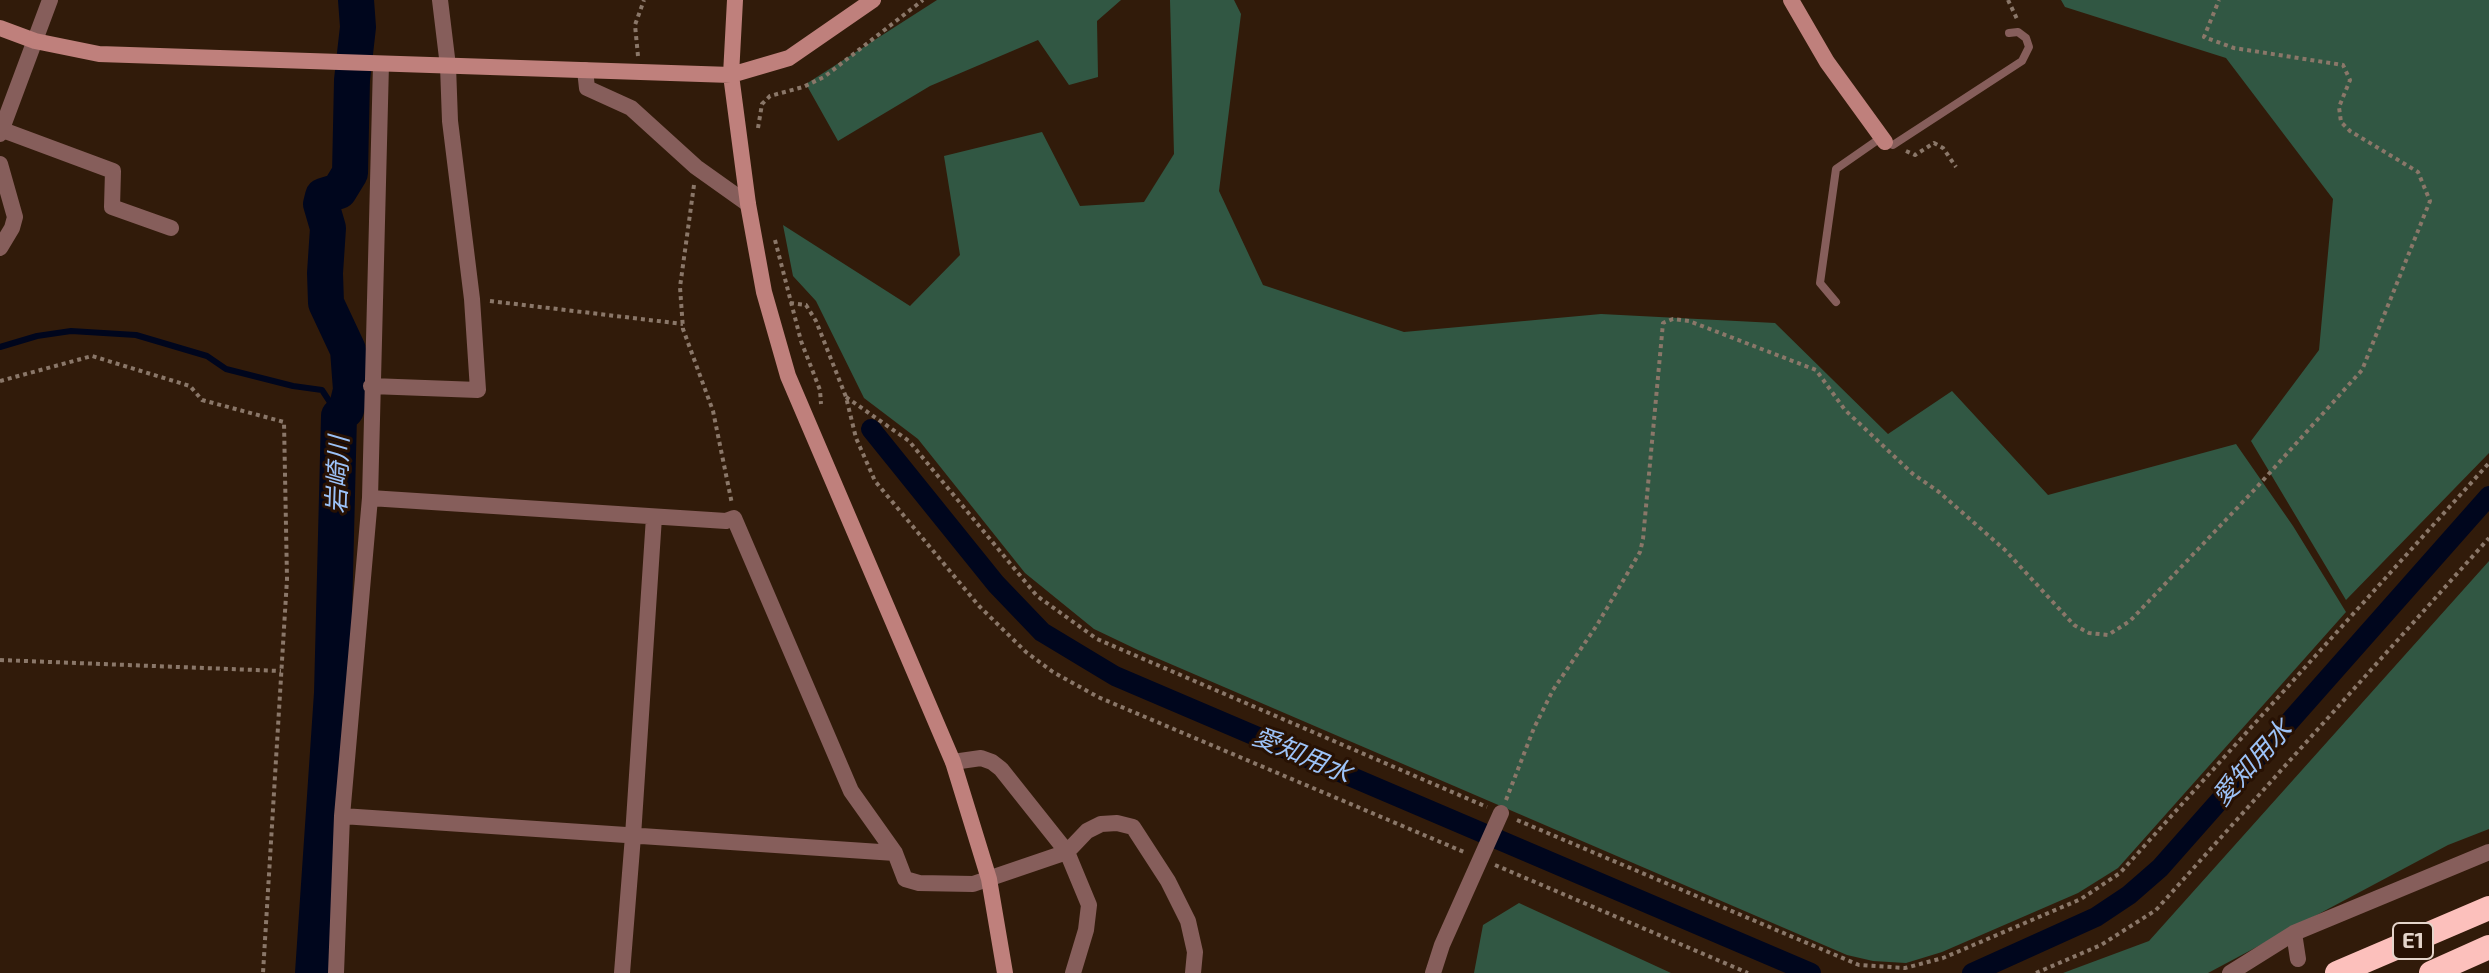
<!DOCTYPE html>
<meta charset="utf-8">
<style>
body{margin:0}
canvas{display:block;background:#311b0a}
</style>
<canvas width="2489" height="973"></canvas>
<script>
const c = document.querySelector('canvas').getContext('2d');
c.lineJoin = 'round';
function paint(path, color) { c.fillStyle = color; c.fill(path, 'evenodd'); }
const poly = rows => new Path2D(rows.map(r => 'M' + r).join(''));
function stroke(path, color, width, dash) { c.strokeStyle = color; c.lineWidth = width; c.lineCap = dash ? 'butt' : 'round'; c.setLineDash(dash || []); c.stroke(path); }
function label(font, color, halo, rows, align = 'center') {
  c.font = font + ' "Exo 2","Noto Sans JP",sans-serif'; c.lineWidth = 6; c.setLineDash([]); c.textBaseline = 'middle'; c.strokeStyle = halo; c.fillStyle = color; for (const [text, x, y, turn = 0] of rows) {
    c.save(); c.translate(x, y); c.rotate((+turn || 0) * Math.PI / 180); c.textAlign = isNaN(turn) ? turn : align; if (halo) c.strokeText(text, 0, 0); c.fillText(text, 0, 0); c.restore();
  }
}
const forest = poly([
 [937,0,1121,0,1097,21,1098,77,1069,85,1038,40,930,86,838,141,806,84],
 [1170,0,1234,0,1241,14,1219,191,1263,285,1404,332,1601,314,1775,323,1888,434,1952,391,2048,495,2236,444,2293,526,2346,612,2118,868,2078,893,1942,952,1906,963,1873,961,1847,955,1138,650,1094,629,1025,573,918,439,864,398,816,301,793,276,783,225,910,306,960,255,944,156,1042,132,1080,206,1144,202,1174,154],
 [2061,0,2489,0,2489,453,2346,600,2251,441,2319,350,2333,199,2226,58,2065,7],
 [2489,561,2489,829,2448,845,2208,973,2063,973,2149,941],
 [1519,903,1671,973,1474,973,1483,925]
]);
const stream = poly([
 [0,347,37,336,71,331,136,335,207,356,226,369,293,386,322,390,339,416]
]);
const canal = poly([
 [871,429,996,584,1042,632,1115,676,1811,973],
 [1972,973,2096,917,2129,895,2160,868,2489,496]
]);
const river = poly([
 [313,973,332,693,339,416,346,410,351,390,348,350,326,303,325,273,328,228,321,204,323,196,339,191,350,173,352,80,358,27,356,0]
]);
const path = poly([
 [2008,0,2017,19],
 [638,56,635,25,644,0],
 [758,128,762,104,770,96,803,87,824,77,923,0],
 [1906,151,1915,155,1934,143,1943,148,1956,167],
 [694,185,680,287,683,329,713,411,732,504],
 [775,240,801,341,820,390,821,404],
 [490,301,683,324],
 [790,303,806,305,816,321,846,397,856,438,875,481,979,606,1026,652,1053,672,1098,697,1464,852],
 [0,381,92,356,190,386,202,400,284,422,287,579,263,973],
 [846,397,909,441,1037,596,1097,639,1487,807],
 [0,660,281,671],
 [1506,800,1534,728,1553,690,1597,625,1640,552,1643,539,1663,323,1673,319,1689,321,1816,370,1845,410,1913,474,1939,492,2005,550,2074,625,2089,633,2108,635,2130,621,2257,487,2362,370,2430,201,2418,172,2350,131,2341,122,2339,107,2350,80,2343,65,2234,48,2204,37,2219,0],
 [1517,820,1859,965,1905,968,1943,958,2081,899,2120,873,2489,463],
 [1495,865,1748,973],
 [2036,973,2101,945,2156,910,2489,538]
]);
const lane = poly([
 [1885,142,1893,145,2022,61,2029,47,2026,38,2018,32,2009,33],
 [1836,302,1820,283,1836,169,1882,137]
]);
const street = poly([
 [585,70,587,88,631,108,696,167,748,204],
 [0,129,113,171,112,207,171,228],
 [0,134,50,0],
 [0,164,15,217,12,228,0,248],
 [371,386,478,390,472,299,450,121,448,66,440,0],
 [370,498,726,521,734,518,851,791,895,853,905,879,919,883,973,884,1067,852,1087,831,1101,824,1117,823,1133,827,1168,881,1188,921,1195,952,1193,973],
 [953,762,981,758,992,762,1001,769,1067,852,1089,905,1086,930,1073,973],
 [342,816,895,853],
 [2294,933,2298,959],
 [336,973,342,816,370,498,381,64],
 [622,973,633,836,654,517],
 [1433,973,1442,945,1501,813],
 [2230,973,2294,933,2489,852]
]);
const secondary = poly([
 [735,0,731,75,748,204,764,292,788,376,953,762,989,879,1005,973],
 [1791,0,1827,62,1885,142],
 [0,28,35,41,99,54,731,75,789,58,873,0]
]);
const highway = poly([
 [2337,973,2489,908],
 [2431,973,2489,947]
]);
const shields = [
 [2413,941,40]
];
const shieldNames = [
 ["E1",2413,941]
];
const waterNames = [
 ["岩崎川",338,475,-88],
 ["愛知用水",1302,755,23],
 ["愛知用水",2252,763,-48]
];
paint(forest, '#315743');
stroke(stream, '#00061d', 6);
stroke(canal, '#00061d', 20);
stroke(river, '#00061d', 36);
stroke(path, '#8a7769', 4, [4, 4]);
stroke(lane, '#865e5b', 8);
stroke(street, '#865e5b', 16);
stroke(secondary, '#bf807c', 16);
stroke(highway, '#fcc0bc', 24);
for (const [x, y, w] of shields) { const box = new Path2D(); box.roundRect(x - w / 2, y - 18, w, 36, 6); c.fillStyle = '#271103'; c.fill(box); stroke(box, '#e4d4ca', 2); }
label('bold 22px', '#e4d4ca', null, shieldNames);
label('italic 26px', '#9cc2f7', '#271103', waterNames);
</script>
